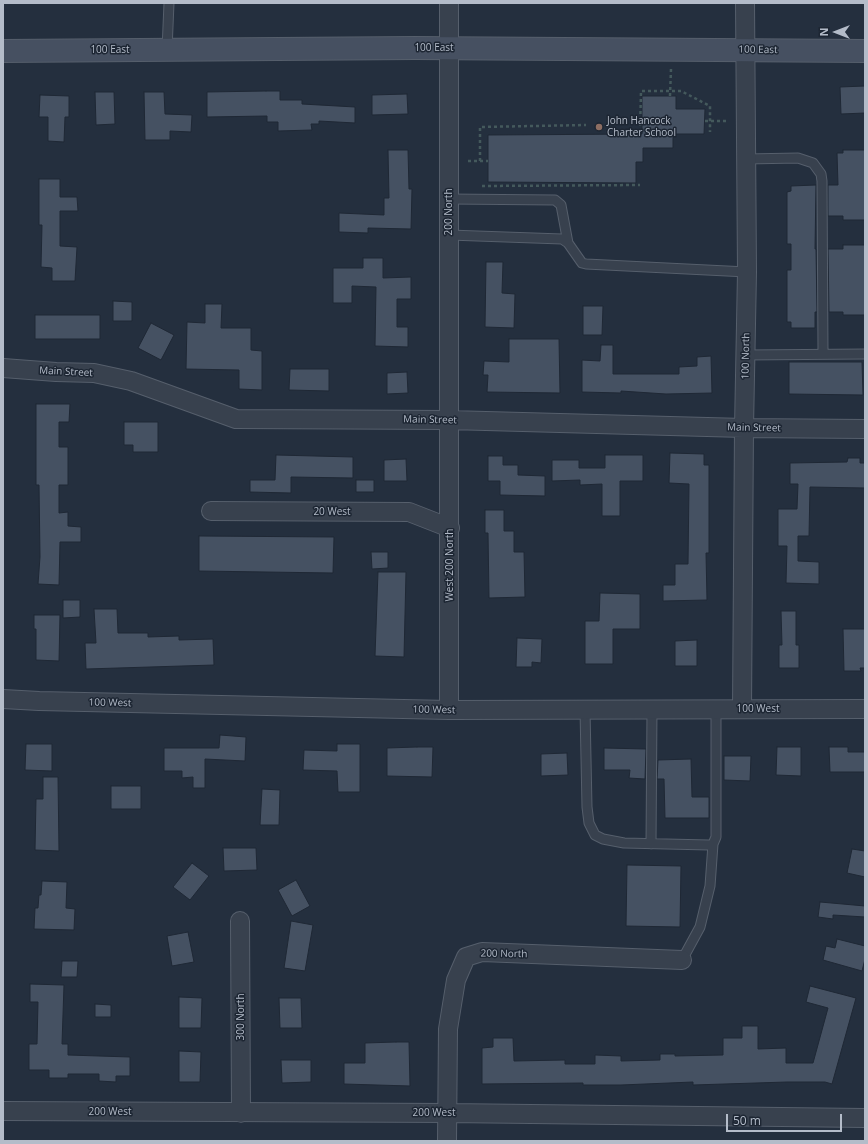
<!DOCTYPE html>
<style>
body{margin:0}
#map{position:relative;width:868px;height:1144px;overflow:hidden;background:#242f3e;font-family:"Open Sans",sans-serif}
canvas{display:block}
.frame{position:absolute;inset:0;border:4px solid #b4bcc9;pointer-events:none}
.north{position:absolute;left:816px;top:12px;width:40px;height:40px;-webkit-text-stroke:3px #1d2633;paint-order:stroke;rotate:270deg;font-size:11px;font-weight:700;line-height:16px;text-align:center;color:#b4bcc9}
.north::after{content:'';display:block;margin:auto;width:14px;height:18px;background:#b4bcc9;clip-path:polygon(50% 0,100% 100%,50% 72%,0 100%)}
.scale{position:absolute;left:726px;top:1114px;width:116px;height:18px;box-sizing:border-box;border:2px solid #b4bcc9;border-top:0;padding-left:5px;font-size:12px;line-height:14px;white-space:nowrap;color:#b4bcc9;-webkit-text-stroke:3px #1d2633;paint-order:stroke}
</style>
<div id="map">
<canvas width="868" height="1144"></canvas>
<div class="frame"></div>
<div class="north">N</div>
<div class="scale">50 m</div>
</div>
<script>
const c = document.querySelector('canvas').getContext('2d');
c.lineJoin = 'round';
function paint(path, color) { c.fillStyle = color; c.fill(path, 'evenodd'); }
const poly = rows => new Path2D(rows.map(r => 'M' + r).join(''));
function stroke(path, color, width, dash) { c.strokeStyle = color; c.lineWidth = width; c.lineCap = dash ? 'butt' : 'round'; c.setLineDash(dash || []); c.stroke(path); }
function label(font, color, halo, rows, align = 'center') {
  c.font = font + ' "Open Sans",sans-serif'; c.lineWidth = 3; c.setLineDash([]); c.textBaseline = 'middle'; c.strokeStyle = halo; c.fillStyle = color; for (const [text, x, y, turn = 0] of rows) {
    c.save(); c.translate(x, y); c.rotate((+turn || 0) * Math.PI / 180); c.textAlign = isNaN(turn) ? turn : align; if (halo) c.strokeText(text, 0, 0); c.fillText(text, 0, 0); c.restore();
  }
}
const building = poly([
 [865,86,865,113,841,114,840,87,865,86],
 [266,91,280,91,280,100,302,100,302,104,355,107,355,123,319,121,319,124,311,124,312,130,278,131,278,122,267,122,267,116,207,117,207,92,266,91],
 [95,92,114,92,115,124,96,125,95,92],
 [144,92,164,92,165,114,192,115,191,132,170,131,170,140,145,140,144,92],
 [407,94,408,114,372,115,372,95,407,94],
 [40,95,69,96,69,117,65,117,64,142,48,141,48,117,39,117,40,95],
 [642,96,676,96,676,109,705,109,704,134,673,134,673,148,643,148,643,162,636,162,636,183,488,182,488,135,642,134,642,96],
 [388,150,408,150,409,189,412,189,411,229,368,228,368,233,339,232,339,213,384,215,384,198,389,198,388,150],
 [843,150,865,150,865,220,843,220,843,216,828,216,828,185,838,185,837,153,843,153,843,150],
 [39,179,60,179,60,197,77,197,78,211,60,211,60,246,77,247,75,281,52,281,52,268,41,267,42,225,39,225,39,179],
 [816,185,815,249,816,249,817,312,815,312,815,328,791,328,791,322,787,322,787,270,791,270,791,244,787,244,787,192,791,191,791,186,816,185],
 [843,245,865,245,865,315,843,315,843,312,829,312,828,249,843,249,843,245],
 [363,258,383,258,383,278,411,277,411,299,397,299,397,327,408,327,408,347,375,346,376,287,352,286,352,303,333,303,333,268,363,268,363,258],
 [486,262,503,262,502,293,515,294,514,328,485,327,486,262],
 [113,301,132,302,132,321,113,321,113,301],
 [205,304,222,304,221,328,251,328,251,350,262,351,262,390,239,389,239,370,186,369,187,322,205,323,205,304],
 [583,306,603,306,602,335,583,335,583,306],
 [35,315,100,315,100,339,35,339,35,315],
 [151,323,174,335,161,360,138,348,151,323],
 [509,339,559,339,560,393,487,392,488,375,483,375,484,361,509,362,509,339],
 [601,345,613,345,613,374,679,374,679,367,697,366,697,357,711,356,712,393,666,394,621,391,621,393,582,392,582,360,600,361,601,345],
 [789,362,862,362,863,395,789,394,789,362],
 [290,369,329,369,329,391,289,390,290,369],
 [407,372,408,393,387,394,387,373,407,372],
 [36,404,70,404,69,422,59,422,59,447,68,447,68,485,59,485,59,513,68,512,68,526,81,527,81,542,60,542,59,585,38,584,40,557,39,485,36,485,36,404],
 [124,422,158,422,158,452,133,452,133,445,124,445,124,422],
 [670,453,704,454,704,465,709,465,709,553,706,553,707,600,663,601,663,585,675,585,675,564,688,564,689,484,669,483,670,453],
 [276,455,353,457,353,478,291,477,291,493,250,492,250,480,275,480,276,455],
 [605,455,643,455,643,481,620,481,620,516,602,516,602,484,580,485,580,480,552,481,552,460,579,460,579,468,605,468,605,455],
 [488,456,503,456,503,465,518,465,518,475,545,476,545,496,500,495,500,481,488,481,488,456],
 [848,458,860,458,860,463,865,463,865,488,810,487,809,536,798,536,798,561,819,562,819,584,786,583,787,546,778,546,778,509,797,509,798,484,790,484,790,463,847,462,848,458],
 [406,459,407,481,384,481,384,460,406,459],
 [356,480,374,480,374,492,356,492,356,480],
 [485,510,504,510,504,531,514,531,514,552,524,552,525,597,489,598,488,533,485,533,485,510],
 [199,536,334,537,333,573,199,571,199,536],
 [371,552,388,552,388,568,372,569,371,552],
 [378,572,406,572,404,657,375,656,378,572],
 [600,593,640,594,640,629,613,629,613,664,585,664,585,621,599,621,600,593],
 [63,600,80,600,80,617,63,618,63,600],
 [94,609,117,609,118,633,148,633,148,637,179,636,179,640,213,639,214,665,86,669,85,643,96,643,94,609],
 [781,611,796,611,796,645,799,645,799,668,779,668,779,645,782,645,781,611],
 [34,615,60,615,59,661,36,660,36,629,34,629,34,615],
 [843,629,865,629,865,668,860,668,861,671,844,671,843,629],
 [517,638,542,639,541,663,532,662,532,667,516,667,517,638],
 [697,640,697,666,675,666,675,641,697,640],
 [220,735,246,737,245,761,205,759,205,788,193,788,193,777,182,778,182,771,164,771,164,748,219,748,220,735],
 [26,744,52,744,52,771,25,770,26,744],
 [337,744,360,744,360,792,338,792,337,771,303,770,304,750,337,751,337,744],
 [417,747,433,747,432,777,387,776,387,748,417,747],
 [777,747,801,747,801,776,776,775,777,747],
 [829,747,848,747,848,752,865,752,865,772,830,772,829,747],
 [604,748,646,749,645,779,629,778,630,770,604,770,604,748],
 [567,753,568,775,541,776,541,754,567,753],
 [724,756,751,756,750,781,724,780,724,756],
 [691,759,692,797,709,797,709,818,665,818,664,779,657,779,658,760,691,759],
 [43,777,58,777,59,851,35,850,36,799,43,799,43,777],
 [111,786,141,786,141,809,111,809,111,786],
 [262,789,280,790,279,825,260,825,262,789],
 [223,848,256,848,257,870,224,871,223,848],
 [852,849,865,851,865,877,847,873,852,849],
 [192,863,209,876,190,900,173,887,192,863],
 [627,865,681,866,680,927,626,926,627,865],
 [296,880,310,906,292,916,278,890,296,880],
 [42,881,67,882,66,908,75,909,74,930,34,929,35,908,38,908,39,895,41,895,42,881],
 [820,902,865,906,865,917,833,915,833,919,818,917,820,902],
 [291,921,313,925,305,971,284,968,291,921],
 [188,932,194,962,172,966,167,936,188,932],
 [837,939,865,946,865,959,862,971,823,960,826,946,835,948,837,939],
 [62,961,78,961,77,977,61,977,62,961],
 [30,984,64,985,62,1044,68,1044,68,1055,130,1057,130,1076,116,1076,116,1082,99,1081,99,1074,68,1074,68,1078,49,1078,49,1070,29,1070,29,1044,37,1044,38,1002,30,1002,30,984],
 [810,986,856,998,832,1084,825,1082,787,1082,693,1085,693,1082,621,1085,583,1085,583,1083,482,1084,482,1048,493,1047,493,1038,513,1038,514,1061,565,1060,565,1064,595,1064,595,1055,621,1056,621,1061,660,1060,660,1054,675,1054,675,1056,723,1055,723,1038,742,1038,742,1026,758,1026,758,1049,786,1048,786,1063,813,1063,828,1008,806,1002,810,986],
 [179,997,202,998,201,1028,179,1028,179,997],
 [279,998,301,998,302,1028,280,1028,279,998],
 [95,1004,111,1005,111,1017,95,1017,95,1004],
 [396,1042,409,1042,410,1086,344,1084,344,1063,365,1063,365,1043,396,1042],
 [179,1051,201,1052,200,1082,179,1082,179,1051],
 [281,1060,311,1060,311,1082,282,1083,281,1060]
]);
const path = poly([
 [670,96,671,69],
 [705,121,728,121],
 [640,132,641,91,681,91,710,106,710,132],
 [468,161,488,161],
 [480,161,480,127,586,125],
 [482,186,640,185]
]);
const lane = poly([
 [167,50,169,3],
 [746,159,798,158,813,163,821,174,822,181,823,353],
 [449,199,555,200,561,205,568,243],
 [449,235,562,239,568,243,582,263,586,264,747,272],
 [745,355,865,354],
 [585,710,587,807,589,823,595,835,603,839,624,843,709,845,713,844,716,837,716,709],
 [651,844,652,710],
 [682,960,700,927,710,886,713,844]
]);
const street = poly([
 [449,3,449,710],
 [3,368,56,372,94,373,131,381,236,419,449,420,744,428,865,429],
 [211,511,409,512,450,528],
 [3,699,39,701,449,710,865,709],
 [742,709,744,428,747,272,745,3],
 [240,921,241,1113],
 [3,1111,448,1113,865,1118],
 [447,1141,448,1029,456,980,466,957,482,952,682,960]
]);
const secondary = poly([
 [3,51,415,48,865,51]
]);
const markers = [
 [599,127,4,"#8d6e63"]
];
const streetNames = [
 ["100 East",434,48],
 ["100 East",110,50],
 ["100 East",758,50,1],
 ["200 North",449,212,-90],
 ["100 North",746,356,-89],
 ["Main Street",66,372,3],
 ["Main Street",430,420,1],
 ["Main Street",754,428,1],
 ["20 West",332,512],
 ["West 200 North",450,565,-90],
 ["100 West",110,703,1],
 ["100 West",758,709],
 ["100 West",434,710,1],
 ["200 North",504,954,1],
 ["300 North",241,1017,-90],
 ["200 West",110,1112],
 ["200 West",434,1113]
];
const poiNames = [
 ["John Hancock",607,121],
 ["Charter School",607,133]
];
paint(building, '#455162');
stroke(building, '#1f2835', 1);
stroke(lane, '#565f6c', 11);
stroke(street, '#565f6c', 20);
stroke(secondary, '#565f6c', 24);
stroke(path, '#44595c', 2.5, [3, 3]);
stroke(lane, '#38414e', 9);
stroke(street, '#38414e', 18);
stroke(secondary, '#465061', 22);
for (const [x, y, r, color] of markers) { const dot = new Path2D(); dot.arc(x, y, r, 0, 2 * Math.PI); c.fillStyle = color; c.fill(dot); stroke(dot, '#1d2633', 1.5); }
label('10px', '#b4bcc9', '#1d2633', streetNames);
label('10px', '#b4bcc9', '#1d2633', poiNames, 'left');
</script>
